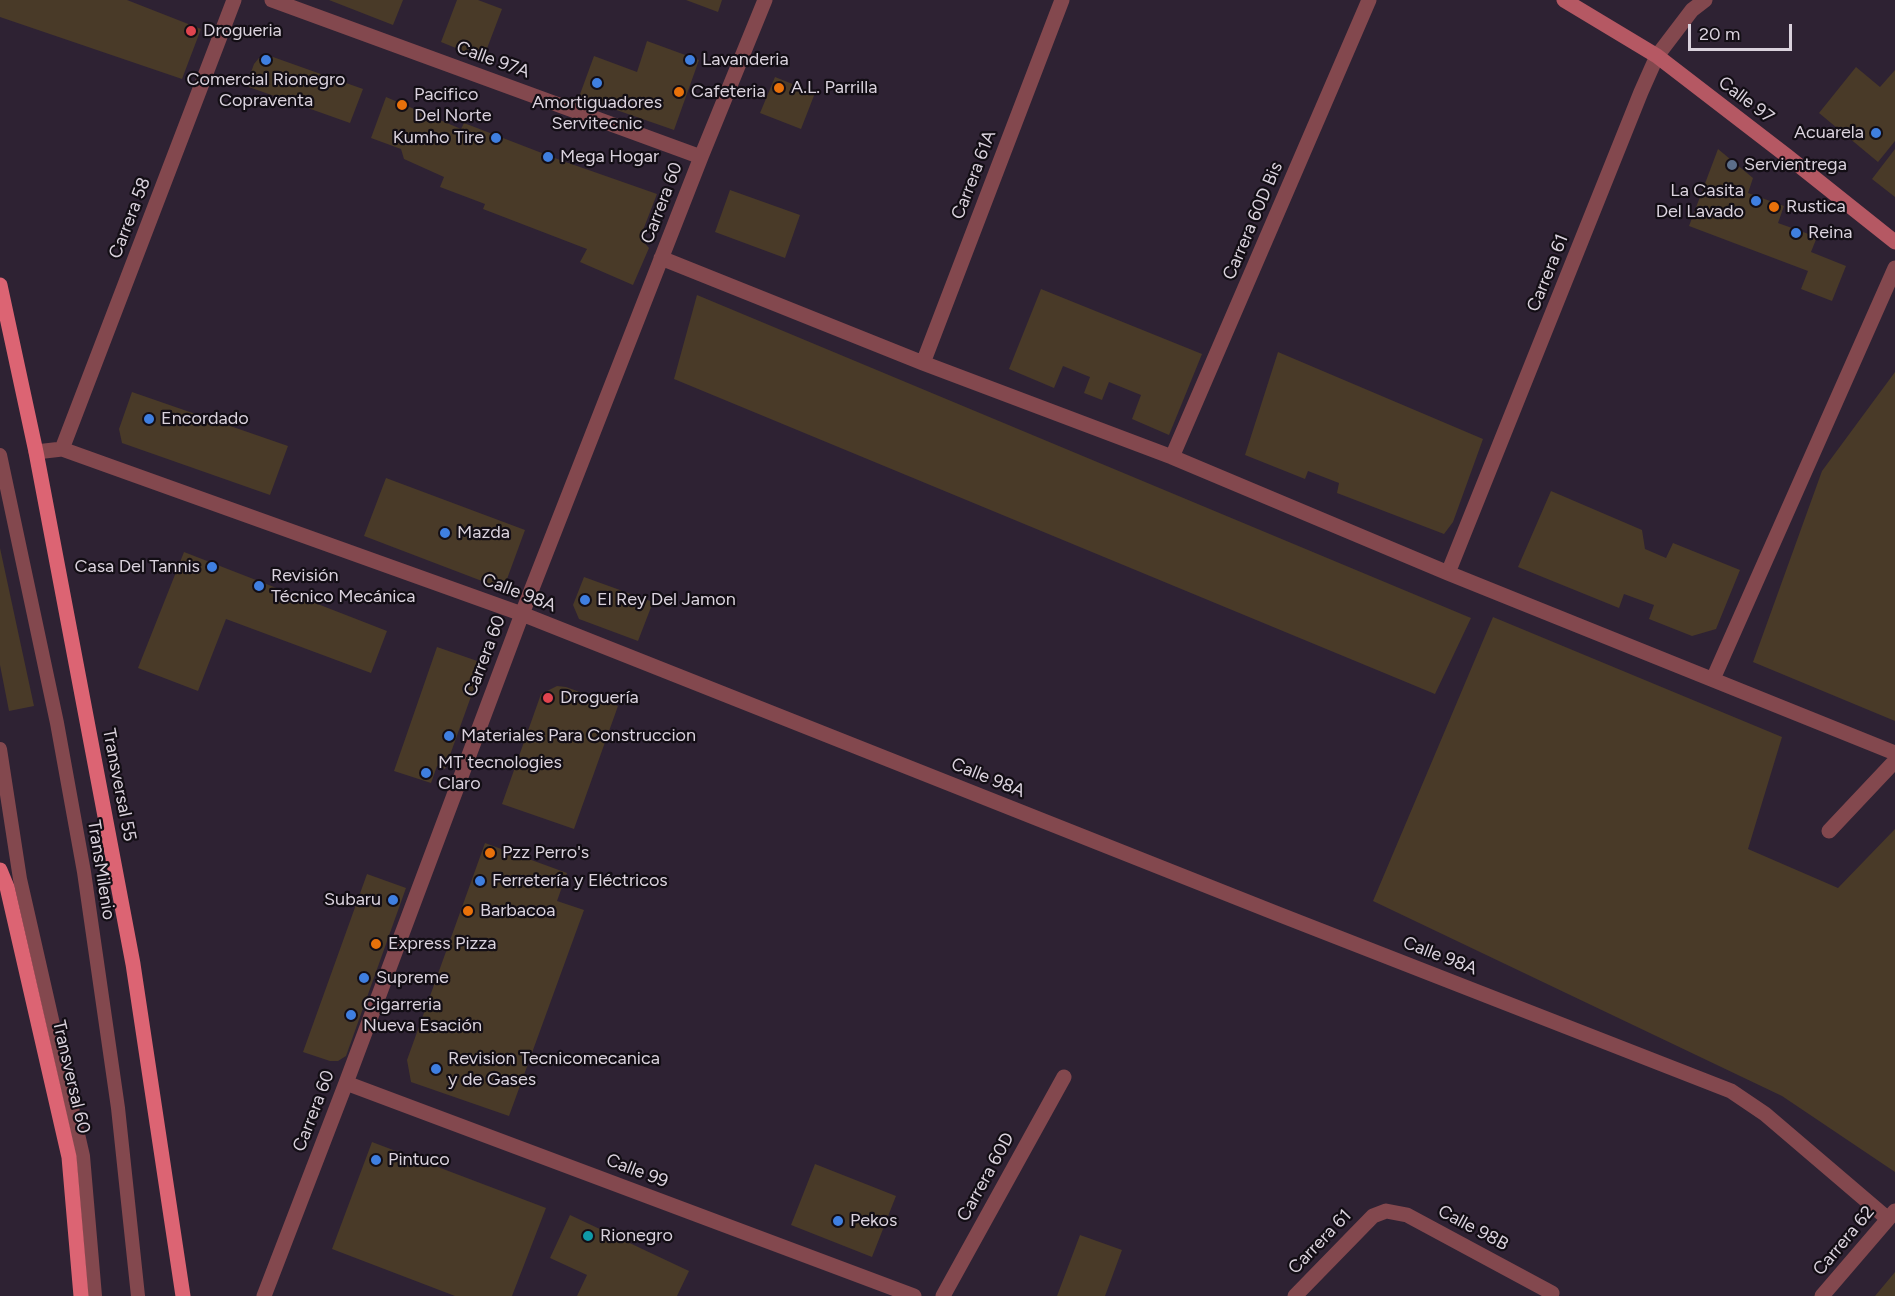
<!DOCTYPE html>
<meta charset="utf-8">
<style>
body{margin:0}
#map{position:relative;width:1895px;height:1296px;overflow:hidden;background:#2e2233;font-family:Figtree,sans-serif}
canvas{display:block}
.scale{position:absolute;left:1688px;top:24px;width:104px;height:27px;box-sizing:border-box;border:3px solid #dad2dd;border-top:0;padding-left:8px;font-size:18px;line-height:21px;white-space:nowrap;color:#dad2dd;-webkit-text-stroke:4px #130e15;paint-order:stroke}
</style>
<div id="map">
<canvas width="1895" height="1296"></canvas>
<div class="scale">20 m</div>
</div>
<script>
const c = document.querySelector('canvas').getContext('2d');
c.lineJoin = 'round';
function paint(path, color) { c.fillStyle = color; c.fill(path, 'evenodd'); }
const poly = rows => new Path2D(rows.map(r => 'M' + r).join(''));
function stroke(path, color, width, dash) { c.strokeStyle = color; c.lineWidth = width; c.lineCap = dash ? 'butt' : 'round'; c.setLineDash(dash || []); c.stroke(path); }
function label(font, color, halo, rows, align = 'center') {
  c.font = font + ' Figtree,sans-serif'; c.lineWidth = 4.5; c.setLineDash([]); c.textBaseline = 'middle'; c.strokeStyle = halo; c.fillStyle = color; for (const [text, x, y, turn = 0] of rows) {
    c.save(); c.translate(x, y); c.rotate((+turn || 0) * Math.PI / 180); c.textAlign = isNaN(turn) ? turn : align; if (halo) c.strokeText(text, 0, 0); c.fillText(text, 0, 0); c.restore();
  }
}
const building = poly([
 [0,0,127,0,201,29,182,79,0,17],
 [329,0,403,0,393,25],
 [457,0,478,0,502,9,483,59,441,42],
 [686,0,722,0,718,12],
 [647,41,699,60,674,130,579,97,594,56,637,72],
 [265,57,273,57,363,89,350,123,246,86,254,64,259,58],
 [1856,67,1880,87,1895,70,1895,141,1878,162,1819,113],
 [775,77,815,93,801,129,760,113],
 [386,97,461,129,464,123,560,160,657,194,640,238,649,248,633,285,580,262,587,249,483,209,485,204,440,187,444,177,404,159,401,149,371,138],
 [1718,149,1753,178,1748,193,1784,206,1778,223,1817,237,1811,252,1846,266,1832,301,1801,289,1808,271,1689,226],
 [1895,149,1895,197,1872,179],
 [730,190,800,215,785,258,715,232],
 [1041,289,1202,354,1169,435,1132,419,1141,395,1109,382,1102,400,1084,393,1090,377,1063,366,1054,388,1009,369],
 [697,295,1471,618,1435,694,674,379],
 [1278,352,1483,439,1453,522,1444,534,1337,493,1339,483,1308,471,1305,479,1245,455],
 [1895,372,1895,721,1753,662,1822,471],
 [132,392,288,446,270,495,122,443,119,429],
 [386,478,525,530,507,579,495,586,364,536],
 [1551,491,1642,530,1645,549,1666,558,1673,543,1740,570,1716,629,1692,636,1649,619,1654,605,1624,594,1619,608,1518,567],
 [0,548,34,706,9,711,0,665],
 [184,552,387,631,371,673,226,619,198,691,138,668],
 [584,577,653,602,638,641,579,619,573,605],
 [1493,617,1782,737,1748,849,1838,888,1895,829,1895,1172,1782,1096,1373,901],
 [437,647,483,663,445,769,437,766,431,783,394,771],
 [557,686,566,687,618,706,574,829,502,804,541,694],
 [485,843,567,873,557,901,584,910,509,1116,411,1082,407,1060],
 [367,874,406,888,346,1056,338,1061,330,1061,303,1052],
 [372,1142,546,1208,512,1296,455,1296,332,1249],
 [815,1164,896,1196,872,1257,791,1225],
 [570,1215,689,1271,677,1296,577,1296,587,1275,550,1258],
 [1080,1235,1122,1250,1105,1296,1057,1296],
 [1895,1272,1895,1296,1875,1296]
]);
const lane = poly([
 [0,455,57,723,84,872,118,1108,138,1296],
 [0,749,20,879,83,1156,95,1296]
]);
const street = poly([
 [272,0,701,157],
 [661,258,923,363,1172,457,1448,573,1895,753],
 [923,363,1062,0],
 [62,449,234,0],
 [36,452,62,449,522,614,1278,914,1731,1091,1765,1114,1888,1219],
 [1172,457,1369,0],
 [1448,573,1641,92,1657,56,1692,10,1705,0],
 [1713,679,1895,268],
 [1829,831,1895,761],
 [346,1083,914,1296],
 [264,1296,346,1083,522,614,701,157,765,0],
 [943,1296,1064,1077],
 [1295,1296,1373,1216,1386,1211,1407,1215,1552,1293],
 [1822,1296,1895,1211]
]);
const secondary = poly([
 [1564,0,1657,56,1787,156,1895,242]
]);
const primary = poly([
 [0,285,36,452,133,964,183,1296],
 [0,870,7,887,69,1157,81,1296]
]);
const markers = [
 [191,31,6,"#e0444e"],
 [266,60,6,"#3f7fe0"],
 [690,60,6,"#3f7fe0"],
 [597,83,6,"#3f7fe0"],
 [779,88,6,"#e8710a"],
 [679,92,6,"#e8710a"],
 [402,105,6,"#e8710a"],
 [1876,133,6,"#3f7fe0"],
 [496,138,6,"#3f7fe0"],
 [548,157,6,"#3f7fe0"],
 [1732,165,6,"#5c6f8a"],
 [1756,201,6,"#3f7fe0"],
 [1774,207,6,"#e8710a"],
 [1796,233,6,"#3f7fe0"],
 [149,419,6,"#3f7fe0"],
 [445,533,6,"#3f7fe0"],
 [212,567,6,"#3f7fe0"],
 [259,586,6,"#3f7fe0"],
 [585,600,6,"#3f7fe0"],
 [548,698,6,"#e0444e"],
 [449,736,6,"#3f7fe0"],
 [426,773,6,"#3f7fe0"],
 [490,853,6,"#e8710a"],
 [480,881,6,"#3f7fe0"],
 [393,900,6,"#3f7fe0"],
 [468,911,6,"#e8710a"],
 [376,944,6,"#e8710a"],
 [364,978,6,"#3f7fe0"],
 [351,1015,6,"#3f7fe0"],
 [436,1069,6,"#3f7fe0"],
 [376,1160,6,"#3f7fe0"],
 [838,1221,6,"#3f7fe0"],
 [588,1236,6,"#0f9aa8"]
];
const poiNames = [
 ["Drogueria",203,31],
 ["Lavanderia",702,60],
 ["Comercial Rionegro",266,80,"center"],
 ["Copraventa",266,101,"center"],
 ["A.L. Parrilla",791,88],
 ["Cafeteria",691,92],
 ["Pacifico",414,95],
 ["Del Norte",414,116],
 ["Amortiguadores",597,103,"center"],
 ["Servitecnic",597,124,"center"],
 ["Acuarela",1864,133,"right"],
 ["Kumho Tire",484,138,"right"],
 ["Mega Hogar",560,157],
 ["Servientrega",1744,165],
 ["La Casita",1744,191,"right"],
 ["Del Lavado",1744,212,"right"],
 ["Rustica",1786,207],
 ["Reina",1808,233],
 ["Encordado",161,419],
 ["Mazda",457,533],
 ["Casa Del Tannis",200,567,"right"],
 ["Revisión",271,576],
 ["Técnico Mecánica",271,597],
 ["El Rey Del Jamon",597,600],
 ["Droguería",560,698],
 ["Materiales Para Construccion",461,736],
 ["MT tecnologies",438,763],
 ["Claro",438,784],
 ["Pzz Perro's",502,853],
 ["Ferretería y Eléctricos",492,881],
 ["Subaru",381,900,"right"],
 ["Barbacoa",480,911],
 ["Express Pizza",388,944],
 ["Supreme",376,978],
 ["Cigarreria",363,1005],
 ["Nueva Esación",363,1026],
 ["Revision Tecnicomecanica",448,1059],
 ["y de Gases",448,1080],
 ["Pintuco",388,1160],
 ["Pekos",850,1221],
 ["Rionegro",600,1236]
];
const streetNames = [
 ["Calle 97A",493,60,20],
 ["Calle 97",1746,100,37],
 ["Carrera 61A",974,175,-69],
 ["Carrera 60",662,203,-69],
 ["Carrera 58",130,218,-69],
 ["Carrera 60D Bis",1253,221,-67],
 ["Carrera 61",1548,273,-68],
 ["Calle 98A",519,593,21],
 ["Carrera 60",485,656,-69],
 ["Calle 98A",988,778,22],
 ["Transversal 55",119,785,79],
 ["TransMilenio",101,870,81],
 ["Calle 98A",1440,956,21],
 ["Transversal 60",71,1077,77],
 ["Carrera 60",314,1111,-69],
 ["Calle 99",637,1171,21],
 ["Carrera 60D",986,1177,-61],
 ["Calle 98B",1473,1228,28],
 ["Carrera 62",1844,1241,-50],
 ["Carrera 61",1320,1242,-46]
];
paint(building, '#493a28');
stroke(lane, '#83484e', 14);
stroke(street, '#83484e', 15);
stroke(secondary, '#b55863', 15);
stroke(primary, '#dc6473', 15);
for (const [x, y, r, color] of markers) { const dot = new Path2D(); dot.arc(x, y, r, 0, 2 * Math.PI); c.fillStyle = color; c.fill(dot); stroke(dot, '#130e15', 2); }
label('18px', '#dad2dd', '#130e15', poiNames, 'left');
label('18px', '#dad2dd', '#130e15', streetNames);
</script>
